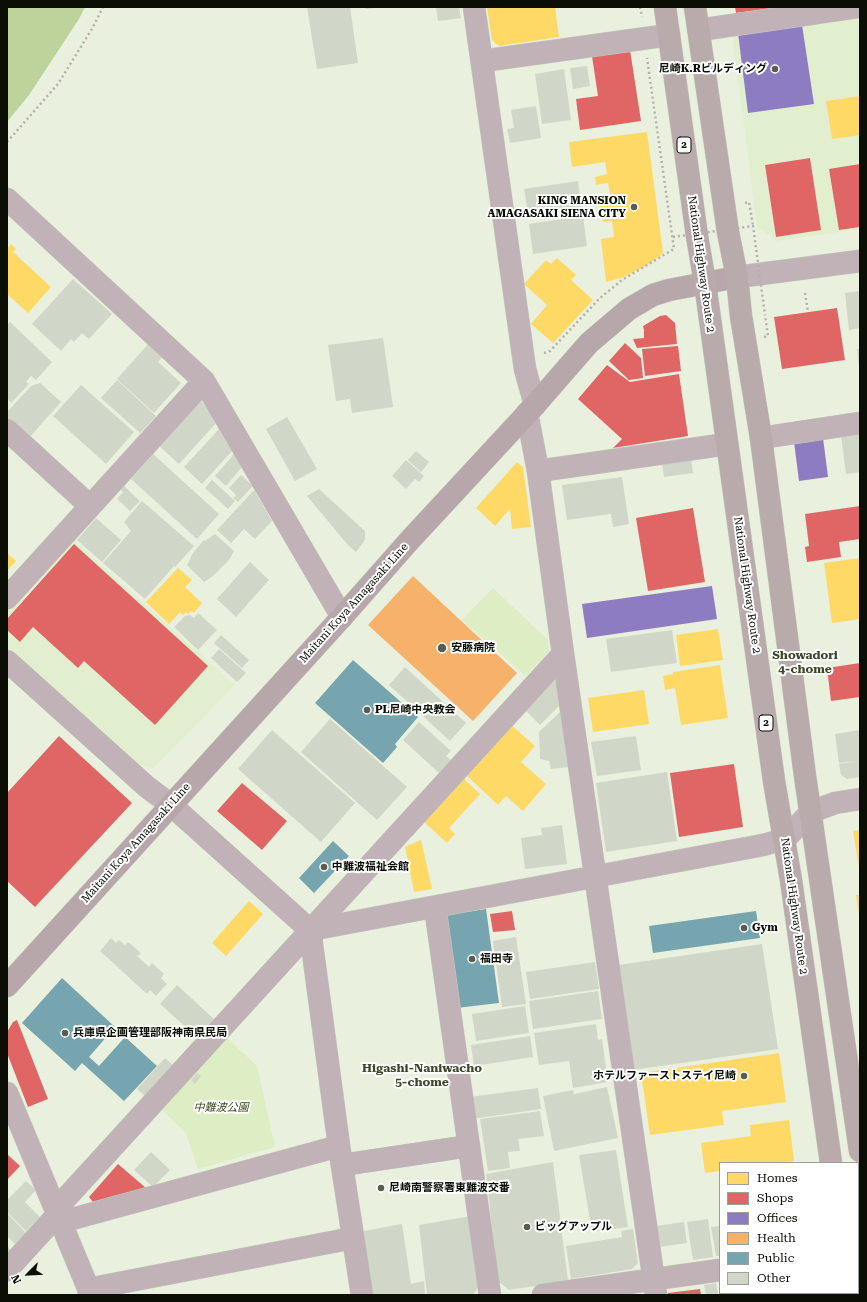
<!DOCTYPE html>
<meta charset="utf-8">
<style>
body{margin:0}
#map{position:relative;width:867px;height:1302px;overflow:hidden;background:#e9f0dd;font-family:"Roboto Serif",serif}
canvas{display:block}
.frame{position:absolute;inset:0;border:8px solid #0a0e04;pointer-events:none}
.legend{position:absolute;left:719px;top:1162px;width:140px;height:132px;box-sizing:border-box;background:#fff;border:1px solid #9d9f9b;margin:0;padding:5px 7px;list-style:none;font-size:12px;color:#0a0e04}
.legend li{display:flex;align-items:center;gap:8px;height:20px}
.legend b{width:20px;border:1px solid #9d9f9b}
.north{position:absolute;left:8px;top:1254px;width:40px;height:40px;-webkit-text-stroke:3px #fff;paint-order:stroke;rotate:246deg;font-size:11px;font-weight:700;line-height:16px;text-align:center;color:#0a0e04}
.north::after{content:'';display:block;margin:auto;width:14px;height:18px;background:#0a0e04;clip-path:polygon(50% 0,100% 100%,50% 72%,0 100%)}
</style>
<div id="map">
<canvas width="867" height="1302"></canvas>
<div class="frame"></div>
<ul class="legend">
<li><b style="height:11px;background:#ffd966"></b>Homes</li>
<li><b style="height:11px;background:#e06666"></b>Shops</li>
<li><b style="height:11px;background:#8e7cc3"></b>Offices</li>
<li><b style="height:11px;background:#f6b26b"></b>Health</li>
<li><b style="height:11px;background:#76a5af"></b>Public</li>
<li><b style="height:11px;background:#d1d7c8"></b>Other</li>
</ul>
<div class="north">N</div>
</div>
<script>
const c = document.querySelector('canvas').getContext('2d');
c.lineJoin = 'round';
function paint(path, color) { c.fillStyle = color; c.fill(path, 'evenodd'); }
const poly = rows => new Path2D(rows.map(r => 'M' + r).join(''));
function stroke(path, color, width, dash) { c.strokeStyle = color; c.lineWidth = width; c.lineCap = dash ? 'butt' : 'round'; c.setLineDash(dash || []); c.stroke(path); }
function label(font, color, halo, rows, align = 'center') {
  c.font = font + ' "Roboto Serif","Noto Sans JP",serif'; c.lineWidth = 4; c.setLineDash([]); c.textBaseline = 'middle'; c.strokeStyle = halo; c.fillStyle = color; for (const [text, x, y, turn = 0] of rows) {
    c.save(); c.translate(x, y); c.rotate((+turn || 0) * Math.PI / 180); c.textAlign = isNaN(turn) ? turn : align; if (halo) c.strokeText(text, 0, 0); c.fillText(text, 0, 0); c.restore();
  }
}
const built = poly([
 [860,15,860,229,776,241,757,226,732,34],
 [73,540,235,685,152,769,133,762,7,646,7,612]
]);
const green = poly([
 [493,588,548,640,549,651,526,676,462,620],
 [226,1037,257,1066,275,1147,198,1169,186,1133,161,1109]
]);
const water = poly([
 [7,7,85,7,79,19,29,95,7,122]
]);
const homes = poly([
 [487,7,555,7,559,37,499,46,492,40],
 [860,96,860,135,832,139,826,101],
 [647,132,663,253,657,258,645,266,624,277,606,282,601,239,614,237,612,221,603,222,602,216,612,215,611,207,600,208,599,196,610,194,608,183,596,185,595,177,607,174,605,162,572,167,569,142],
 [11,244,16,249,13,252,51,287,28,313,7,294,7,247,8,248],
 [557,258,576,275,571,280,593,300,553,343,531,324,547,305,524,284,546,260,551,264],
 [517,462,523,467,531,527,512,529,510,509,495,526,476,508],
 [7,553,16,561,7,571],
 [860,558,860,619,832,623,824,563],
 [178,568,192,580,185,587,202,603,194,613,191,611,188,614,186,612,183,615,180,612,169,624,146,602],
 [718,629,723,660,680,666,676,635],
 [720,665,728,718,681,725,675,688,665,690,663,676,673,674,673,672],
 [644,690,649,724,593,732,588,698],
 [510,724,535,746,521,762,546,784,523,811,506,796,498,805,466,775],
 [464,779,480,794,449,828,455,834,447,843,424,822],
 [860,830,860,868,859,868,853,831],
 [421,840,432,889,414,892,405,847],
 [856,895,860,895,860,915,859,915],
 [249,901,263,914,226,956,212,943],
 [779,1053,786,1102,722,1111,724,1125,650,1135,641,1073],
 [789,1120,794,1161,782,1163,720,1163,720,1171,705,1173,701,1143,751,1136,750,1125]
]);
const shops = poly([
 [735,7,777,7,777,8,736,13],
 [630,50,641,121,580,130,576,99,598,96,592,56],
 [810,158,821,230,776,237,765,165],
 [860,164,860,227,839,230,829,169],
 [837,308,845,360,782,369,774,317],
 [666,315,675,323,677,344,637,348,633,339,644,338,644,330,643,326,660,316],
 [625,343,641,358,643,378,629,380,609,361],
 [678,346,681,371,645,376,642,349],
 [607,365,630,382,679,374,688,436,613,448,622,439,578,399],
 [860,506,860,539,839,542,841,557,807,562,805,547,809,546,805,514],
 [693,508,705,582,648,591,636,518],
 [74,544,208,666,155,725,84,661,78,668,33,627,20,642,7,630,7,619],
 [860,663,860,697,831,701,827,668],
 [59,736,132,803,35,907,7,881,7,793],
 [734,764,743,827,679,837,670,773],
 [242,783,287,821,262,850,217,811],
 [512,911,515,930,493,932,490,914],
 [17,1020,48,1099,28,1107,7,1053,7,1032,13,1022],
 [7,1154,20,1166,7,1180],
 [118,1164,146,1188,93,1202,89,1197],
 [700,1289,701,1295,668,1295,668,1293],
 [777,1293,815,1293,815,1295,777,1295]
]);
const offices = poly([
 [802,25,814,104,748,113,738,33],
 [823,438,828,477,799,481,794,442],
 [712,586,717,619,587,638,582,604]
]);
const health = poly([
 [413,576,517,673,473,721,368,625]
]);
const public = poly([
 [353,660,418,717,395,744,397,747,383,763,315,703],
 [333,841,349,856,314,893,299,878],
 [486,909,499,1003,457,1008,444,915],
 [756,911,760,938,653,953,649,926],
 [62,978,115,1027,89,1057,99,1066,125,1037,157,1066,124,1101,82,1063,75,1071,22,1023]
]);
const building = poly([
 [307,7,350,7,358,63,317,69],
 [365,7,375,7,375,8,366,9],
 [436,7,459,7,461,18,438,21],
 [587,66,590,86,573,89,570,68],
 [564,69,571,120,542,124,535,74],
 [536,106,541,138,510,143,507,129,514,128,511,110],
 [578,181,582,211,529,218,524,189],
 [583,216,587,246,533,254,529,224],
 [73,279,112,314,89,339,82,333,74,342,71,339,61,351,32,324],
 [860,291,860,328,849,330,845,293],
 [10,322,52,362,36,380,31,376,26,382,29,384,11,403,7,398,7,325],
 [383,338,393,407,352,413,350,399,336,401,328,345],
 [150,342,164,355,158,362,181,383,154,413,117,379],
 [857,349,860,349,860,367,859,367],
 [117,380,156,416,140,433,101,398],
 [40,383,61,402,29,438,7,418,7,412,31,386],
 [81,385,134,432,106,464,53,416],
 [200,400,207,407,216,423,179,464,158,445],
 [287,417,317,469,295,481,266,429],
 [219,429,232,451,202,484,184,467],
 [860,434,860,472,846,474,841,436],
 [416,451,429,462,421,472,408,460],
 [153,454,219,514,197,539,131,479],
 [234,454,242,467,226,486,215,476],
 [691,458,693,473,664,477,662,462],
 [406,460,424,476,419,482,415,479,406,489,392,476],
 [241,475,253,486,238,502,233,498,236,495,229,488],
 [622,477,629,524,613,527,611,514,567,520,562,485],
 [212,480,235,501,228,509,205,488],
 [123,485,140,501,130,511,117,499,123,492,119,489],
 [319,489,365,531,365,540,356,552,348,545,307,496],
 [254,490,272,521,255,539,244,529,231,543,217,530],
 [142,501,194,546,175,567,174,566,145,599,103,563,131,531,124,522],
 [96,518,121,540,102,562,77,540],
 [215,534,234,551,229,560,213,576,204,582,187,565,193,553,204,540,205,541],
 [250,562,269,580,236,617,217,599],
 [198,613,217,630,198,650,174,627,185,616,190,615,194,618],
 [672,630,677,663,611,672,606,639],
 [221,635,249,660,242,668,214,643],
 [219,649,246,673,237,682,211,658],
 [405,667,466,723,450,741,389,685],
 [552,679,556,682,559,706,540,725,524,709],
 [560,712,569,767,551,769,549,761,540,759,539,732],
 [330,719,407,787,377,820,301,752],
 [419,722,451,751,446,756,451,760,439,773,403,740],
 [272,730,355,803,321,842,238,769],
 [860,730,860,761,839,763,835,734],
 [636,736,641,770,597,776,591,742],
 [860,761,860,777,847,779,841,775,839,764],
 [667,772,677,841,606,852,596,783],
 [562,825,567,864,525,869,521,838,542,835,541,828],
 [516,937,526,1004,502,1007,493,941],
 [111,938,116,943,119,940,125,945,128,942,141,953,137,956,149,967,152,963,164,974,161,978,167,984,156,996,150,990,147,994,100,951],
 [762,944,778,1049,633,1070,618,965],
 [595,962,599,989,530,999,526,972],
 [177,985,215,1020,198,1038,160,1004],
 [598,991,602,1019,533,1029,529,1001],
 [525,1006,529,1033,476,1041,472,1014],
 [596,1024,598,1040,602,1039,608,1082,573,1088,569,1061,539,1065,534,1033],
 [530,1036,533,1057,474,1066,471,1045],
 [165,1058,174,1066,146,1097,137,1089],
 [197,1073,201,1076,195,1084,191,1080],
 [607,1087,618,1138,554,1151,543,1096,573,1090,574,1094],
 [538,1088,541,1109,472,1119,469,1097],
 [540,1111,544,1136,518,1139,520,1151,508,1152,510,1168,488,1171,480,1119],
 [616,1150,628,1227,592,1232,579,1155],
 [151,1152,170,1170,153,1187,134,1170],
 [553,1162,568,1281,509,1290,498,1281,486,1174],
 [26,1181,36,1190,25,1202,40,1217,26,1231,7,1212,7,1200],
 [7,1213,26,1233,15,1244,7,1236],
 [471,1216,481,1283,473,1295,427,1295,419,1225],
 [708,1219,713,1257,693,1260,687,1222],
 [684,1222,687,1243,659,1247,656,1226],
 [402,1224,411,1284,424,1281,425,1295,369,1295,361,1233,364,1231],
 [720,1226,720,1256,716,1256,711,1227],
 [633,1229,638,1263,632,1269,571,1279,566,1246,622,1237,621,1231],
 [7,1246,11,1250,7,1254],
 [716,1283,718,1295,706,1295,704,1285],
 [723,1293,742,1293,742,1295,723,1295]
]);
const path = poly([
 [640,7,642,17],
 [7,142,58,84,93,27,103,7],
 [745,203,749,202,753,226],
 [805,293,808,312],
 [764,337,768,336,765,315],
 [544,353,550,351,599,299,622,280,674,249,647,58]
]);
const minor = poly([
 [474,7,525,369,535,405],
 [699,30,857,7],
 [482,61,669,35],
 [7,199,204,381,342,617],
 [737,277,860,261],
 [527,413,538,471,563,654,656,1295],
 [7,430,90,506],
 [761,438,860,423],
 [538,471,727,444],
 [7,598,204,381],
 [7,661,147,787,171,805,310,930,763,845,785,839,811,812,835,803,860,799],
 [435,907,490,1295],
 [310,930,339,1146,362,1295],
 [7,1093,91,1295],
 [342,1165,469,1146],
 [56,1209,563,654],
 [61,1222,339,1146],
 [858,1254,860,1253],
 [7,1270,58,1214],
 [88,1289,353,1238],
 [543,1295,720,1270]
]);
const major = poly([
 [7,986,342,617,409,541,535,405,589,343,629,309,653,295,669,290,737,277]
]);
const highway = poly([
 [665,7,697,236,705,283,774,781,791,880,831,1163],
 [695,7,728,232,737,277,741,316,761,438,805,776,860,1151],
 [849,1293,849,1295]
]);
const pathBridge = poly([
 [673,237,753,226,765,315]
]);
const markers = [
 [775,69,4,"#585d50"],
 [634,207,4,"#585d50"],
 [442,648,5,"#585d50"],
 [367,710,4,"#585d50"],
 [324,867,4,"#585d50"],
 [744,928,4,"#585d50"],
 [472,959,4,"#585d50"],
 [65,1033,4,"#585d50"],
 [744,1076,4,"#585d50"],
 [381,1188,4,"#585d50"],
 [527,1227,4,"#585d50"]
];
const shields = [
 [684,145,14],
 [766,723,14]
];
const shieldNames = [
 ["2",684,145],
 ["2",766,723]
];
const poiNames = [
 ["尼崎K.Rビルディング",767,69,"right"],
 ["KING MANSION",626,201,"right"],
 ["AMAGASAKI SIENA CITY",626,214,"right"],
 ["安藤病院",451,648],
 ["PL尼崎中央教会",375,710],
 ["中難波福祉会館",332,867],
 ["Gym",752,928],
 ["福田寺",480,959],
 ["兵庫県企画管理部阪神南県民局",73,1033],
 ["ホテルファーストステイ尼崎",736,1076,"right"],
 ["尼崎南警察署東難波交番",389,1188],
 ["ビッグアップル",535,1227]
];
const streetNames = [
 ["National Highway Route 2",701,264,82],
 ["National Highway Route 2",747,585,82],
 ["Maitani Koya Amagasaki Line",354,603,-48],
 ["Maitani Koya Amagasaki Line",136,843,-48],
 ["National Highway Route 2",794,906,82]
];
const parkNames = [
 ["中難波公園",221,1108]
];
const neighbourhoodNames = [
 ["Showadori",805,655],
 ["4-chome",805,669],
 ["Higashi-Naniwacho",422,1068],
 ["5-chome",422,1082]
];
paint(built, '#e2efcf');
paint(green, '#ddedc4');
paint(water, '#bed39c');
paint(homes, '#ffd966');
paint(shops, '#e06666');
paint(offices, '#8e7cc3');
paint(health, '#f6b26b');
paint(public, '#76a5af');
paint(building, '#d1d7c8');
stroke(minor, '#c4cabc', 23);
stroke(major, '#c4cabc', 23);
stroke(highway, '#c4cabc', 23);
stroke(path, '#b6afad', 2.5, [2, 3]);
stroke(minor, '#c0b2b6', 22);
stroke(major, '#b7a7ab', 22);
stroke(highway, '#b9aaac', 22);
stroke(pathBridge, '#b6afad', 2.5, [2, 3]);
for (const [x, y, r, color] of markers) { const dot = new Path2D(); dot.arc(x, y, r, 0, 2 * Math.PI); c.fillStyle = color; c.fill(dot); stroke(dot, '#fff', 1.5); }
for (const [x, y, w] of shields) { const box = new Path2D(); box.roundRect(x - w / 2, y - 8, w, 16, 3); c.fillStyle = '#fff'; c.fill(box); stroke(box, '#0a0e04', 1); }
label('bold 10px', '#0a0e04', null, shieldNames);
label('bold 11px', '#0a0e04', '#fff', poiNames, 'left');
label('11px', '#0a0e04', '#fff', streetNames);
label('italic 11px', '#394a18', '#fff', parkNames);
label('bold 12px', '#3c4729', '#fff', neighbourhoodNames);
</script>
